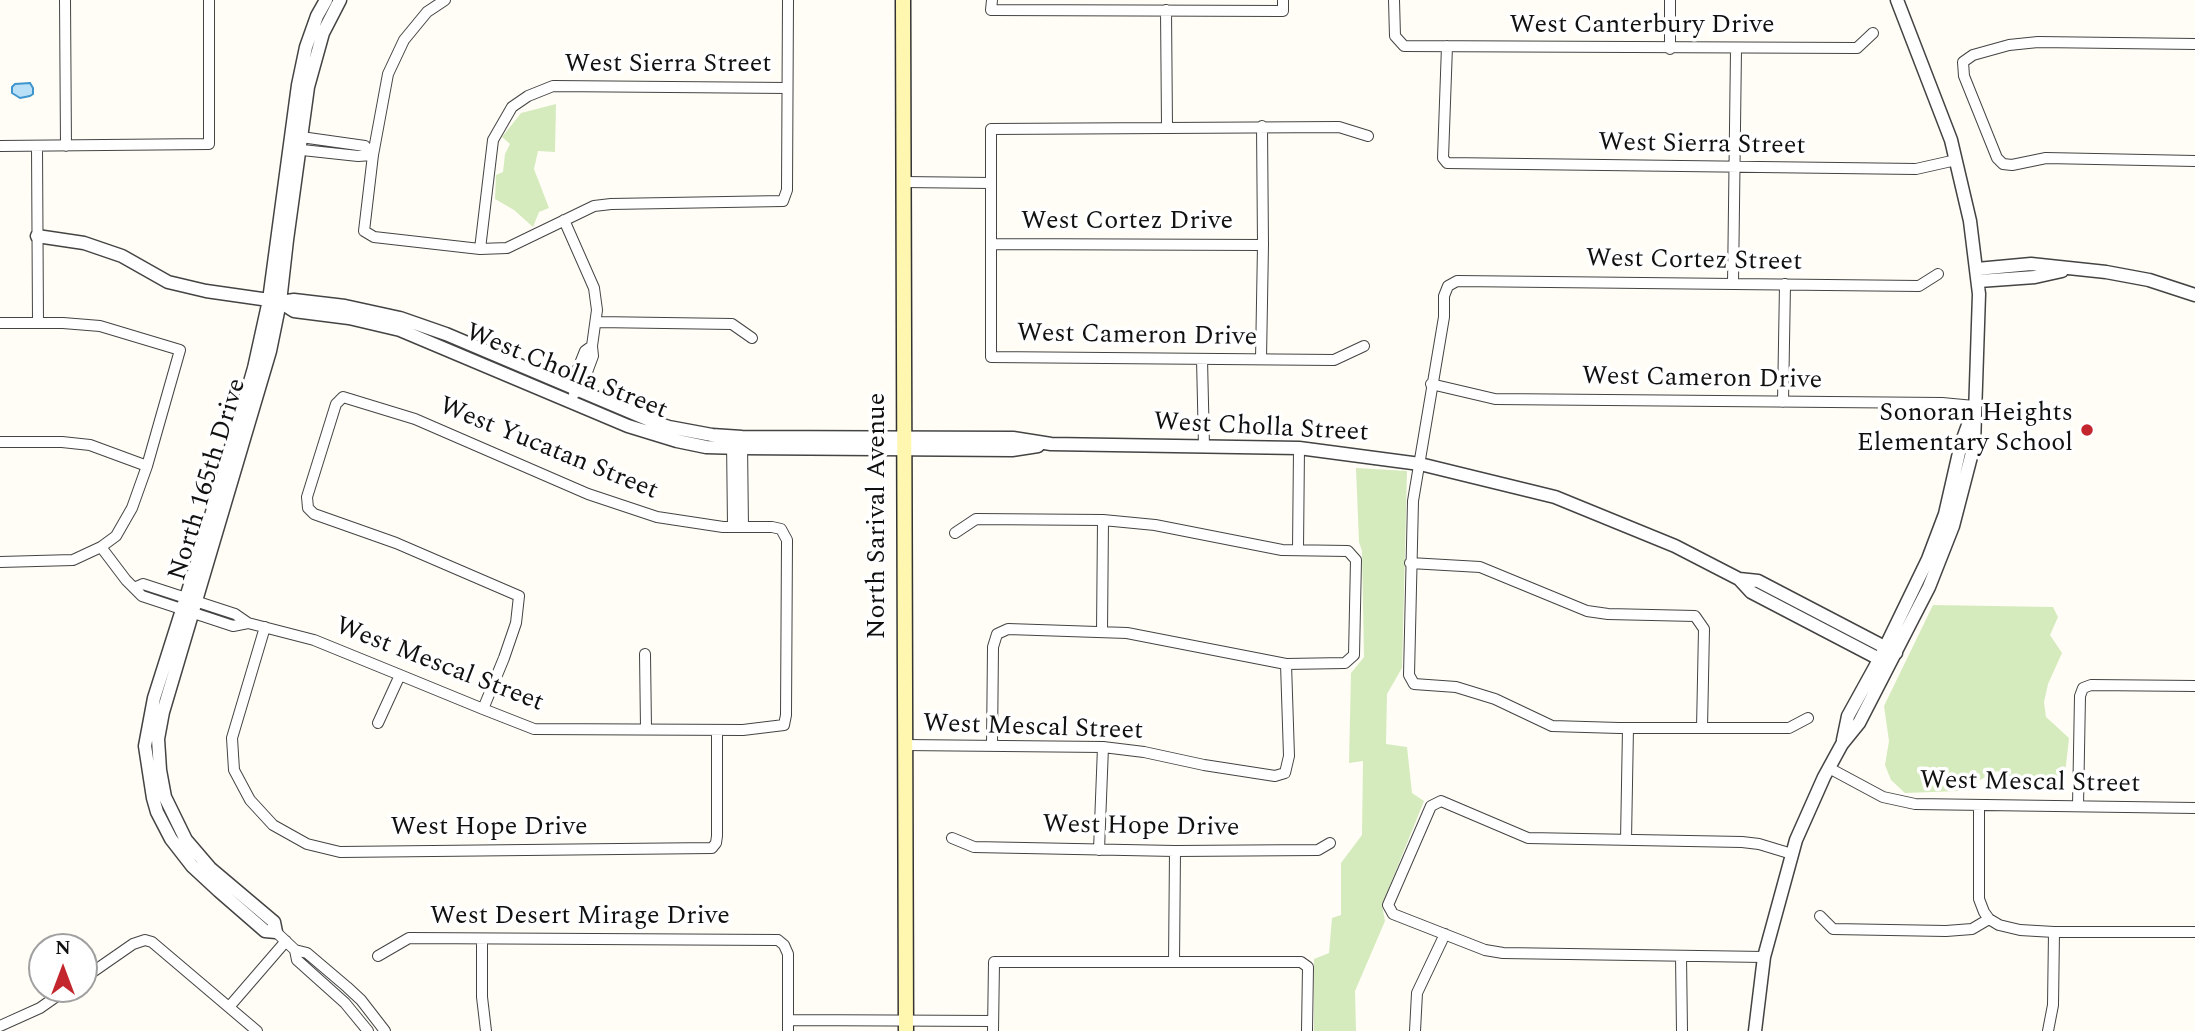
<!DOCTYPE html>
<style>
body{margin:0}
#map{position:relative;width:2195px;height:1031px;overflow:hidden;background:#fffdf5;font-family:Spectral,serif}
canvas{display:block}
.north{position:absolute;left:28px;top:933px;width:70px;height:70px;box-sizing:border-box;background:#fff;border:2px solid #a0a0a0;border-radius:50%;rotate:0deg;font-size:19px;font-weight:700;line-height:28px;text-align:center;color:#111}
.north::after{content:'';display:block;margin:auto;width:24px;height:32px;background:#c4262e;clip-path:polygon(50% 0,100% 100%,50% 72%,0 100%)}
</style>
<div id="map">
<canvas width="2195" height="1031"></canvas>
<div class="north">N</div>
</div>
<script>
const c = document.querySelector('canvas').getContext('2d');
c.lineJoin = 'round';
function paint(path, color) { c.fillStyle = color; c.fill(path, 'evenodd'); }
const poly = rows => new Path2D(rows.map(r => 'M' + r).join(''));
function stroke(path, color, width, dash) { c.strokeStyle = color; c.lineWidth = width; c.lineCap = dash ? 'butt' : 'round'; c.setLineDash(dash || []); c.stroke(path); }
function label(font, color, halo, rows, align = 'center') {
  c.font = font + ' Spectral,serif'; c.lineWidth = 7; c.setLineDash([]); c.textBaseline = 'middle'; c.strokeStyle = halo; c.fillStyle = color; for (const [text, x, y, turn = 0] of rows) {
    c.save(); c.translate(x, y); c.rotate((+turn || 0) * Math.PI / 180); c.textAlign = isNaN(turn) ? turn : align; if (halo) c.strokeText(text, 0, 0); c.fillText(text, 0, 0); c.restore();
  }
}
const green = poly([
 [556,104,555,152,538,151,534,169,549,208,539,212,533,227,514,210,495,199,496,175,503,172,505,154,510,144,502,137,521,113],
 [1356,468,1407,471,1402,668,1387,694,1386,744,1407,747,1412,793,1424,801,1382,905,1385,921,1355,991,1356,1031,1314,1031,1314,959,1329,953,1332,918,1341,915,1341,863,1362,835,1363,761,1349,763,1351,673,1364,657,1362,551,1359,542],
 [1933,605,2053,607,2058,617,2050,635,2062,653,2048,684,2044,702,2046,717,2069,738,2065,774,2054,783,2032,785,1997,771,1959,791,1905,793,1891,780,1885,765,1889,741,1884,706]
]);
const water = poly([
 [30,83,33,88,33,94,30,96,20,98,12,93,12,87,15,84,30,83]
]);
const minor = poly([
 [65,0,66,146],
 [445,0,427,12,404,40,388,74,373,155,364,231,374,237,480,249,507,248,594,206,611,204,783,201,787,190,788,0],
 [992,0,991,10,1283,11,1283,0],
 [1394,0,1395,36,1404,46,1857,48,1873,33],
 [1166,10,1167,127],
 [2195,44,2038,42,2009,45,1973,55,1963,62,1964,76,1997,158,2003,164,2012,165,2046,158,2195,161],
 [1447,46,1443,158,1447,163,1916,169,1956,160],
 [1670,49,1670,0],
 [294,136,365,146,373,155],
 [0,146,209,144,209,0],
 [37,146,38,323],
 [293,149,358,156,373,155],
 [903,182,991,183],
 [564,220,594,288,597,310,592,346,593,356,583,383,574,394],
 [991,244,1263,245],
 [480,249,493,140,512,107,528,96,553,86,787,88],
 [1733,284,1736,49],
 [597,322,732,324,752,338],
 [0,323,63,323,100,326,180,350,147,466,132,508,116,536,101,547,73,560,0,562],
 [1364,346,1334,360,991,357,991,129,1339,127,1368,136],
 [1202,359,1204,446],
 [1261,359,1263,245,1262,126],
 [1431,384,1495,399,1942,403,1974,406],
 [576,390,573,381,585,351,592,346],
 [1783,402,1785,284],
 [732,440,733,527],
 [0,442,62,442,90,445,147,466],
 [742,443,743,527],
 [955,533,976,519,1103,520,1155,525,1282,550,1348,551,1356,560,1354,655,1345,663,1286,664,1127,633,1008,629,997,634,993,647,992,745],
 [101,547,126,580,142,596,233,626,248,623],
 [1298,549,1299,448],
 [1410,563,1480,567,1587,611,1608,614,1695,616,1704,629,1702,728],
 [134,588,143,584,235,614,248,623,314,640,400,675,483,709,534,729,743,730,784,725,786,715,787,540,781,529,772,527,723,527,657,517,588,494,415,419,343,397,336,404,307,497,308,508,314,514,396,543,519,596,516,623,504,658,483,709],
 [265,627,232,738,234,770,250,800,273,825,307,844,340,852,712,848,716,843,717,836,717,730],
 [1102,632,1103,520],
 [645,654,646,728],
 [1808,718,1789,728,1619,728,1552,726,1495,699,1456,687,1414,684,1409,675,1413,501,1444,317,1444,296,1448,286,1457,281,1919,286,1938,274],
 [378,723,400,675],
 [904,745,1103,747,1144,752,1204,765,1275,776,1285,773,1289,756,1286,664],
 [1829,768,1883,797,1915,804,2195,808],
 [1979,805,1979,899,1984,912,1989,919,1999,925,2020,930,2054,932,2195,932],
 [2078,806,2080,696,2083,688,2091,685,2195,686],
 [952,838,974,847,1175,851,1318,850,1330,843],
 [1626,840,1628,728],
 [1099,850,1103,747],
 [1820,916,1833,929,1946,931,1972,929,1989,919],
 [276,932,295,950,307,953,347,987,361,1000,385,1031],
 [482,939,482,997,486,1031],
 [295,950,297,960,345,1003,368,1031],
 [378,956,409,938,778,940,784,945,788,954,788,1031],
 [1681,956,1682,1031],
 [1764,957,1503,953,1485,950,1393,914,1388,905,1431,806,1441,801,1528,838,1742,842,1759,844,1792,854],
 [1174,962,1175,851],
 [84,978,133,944,145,940,152,942,257,1031],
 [229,1007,286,941],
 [788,1020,993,1021],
 [0,1026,40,1008,67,989],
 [993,1031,994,962,1301,962,1308,967,1307,1031],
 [1415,1031,1417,993,1445,934],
 [2048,1031,2053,1005,2054,932]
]);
const tertiary = poly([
 [326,0,317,16,306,47,298,85,269,300,254,368,201,550,154,698,145,746,153,798,157,812,171,839,192,866,219,891,265,931,276,932,274,922,210,868,186,840,165,797,160,770,158,739,163,712,270,351,280,302,287,240,308,87,323,33,340,0],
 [37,236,84,243,122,256,168,282,206,291,269,300,280,302,294,311,349,318,400,330,628,426,677,441,706,447,742,448,1012,450,1038,446],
 [1977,269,2031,264,2106,272,2149,280,2195,295],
 [1979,281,2035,277,2062,271],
 [280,302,294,300,345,306,400,318,446,334,654,422,669,427,712,435,742,437,1013,438,1051,444,1299,448,1420,464,1555,497,1675,546,1739,579,1758,581,1896,653],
 [1739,579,1751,592,1887,663],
 [1843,740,1848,716,1880,658,1928,559,1945,514,1961,444,1972,414],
 [1755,1031,1764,957,1796,840,1824,777,1842,744,1859,723,1929,587,1953,526,1974,445,1979,294,1970,221,1951,140,1897,0]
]);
const secondary = poly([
 [903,0,906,1031]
]);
const markers = [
 [2087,430,7,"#c4262e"]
];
const streetNames = [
 ["West Canterbury Drive",1642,27],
 ["West Sierra Street",668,66],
 ["West Sierra Street",1702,146,1],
 ["West Cortez Drive",1127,223],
 ["West Cortez Street",1694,262,1],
 ["West Cameron Drive",1137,337,1],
 ["West Cholla Street",566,373,22],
 ["West Cameron Drive",1702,380,1],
 ["West Cholla Street",1261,429,3],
 ["West Yucatan Street",548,450,22],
 ["North 165th Drive",209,480,-73],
 ["North Sarival Avenue",879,516,-90],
 ["West Mescal Street",439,666,21],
 ["West Mescal Street",1033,729,2],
 ["West Mescal Street",2030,784,1],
 ["West Hope Drive",1141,828,1],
 ["West Hope Drive",489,829],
 ["West Desert Mirage Drive",580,918]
];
const poiNames = [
 ["Sonoran Heights",2073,415],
 ["Elementary School",2073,445]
];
paint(green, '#d5ebbd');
paint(water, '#b9e0f7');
stroke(water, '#3f96cf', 2);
stroke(minor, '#444', 12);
stroke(tertiary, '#444', 15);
stroke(secondary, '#333', 17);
stroke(minor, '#fff', 10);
stroke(tertiary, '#fff', 12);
stroke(secondary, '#fff6b0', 14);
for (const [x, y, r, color] of markers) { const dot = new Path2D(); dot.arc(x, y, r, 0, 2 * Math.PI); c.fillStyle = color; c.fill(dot); stroke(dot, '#fff', 2.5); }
label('26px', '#111', '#fff', streetNames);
label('26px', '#111', '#fff', poiNames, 'right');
</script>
